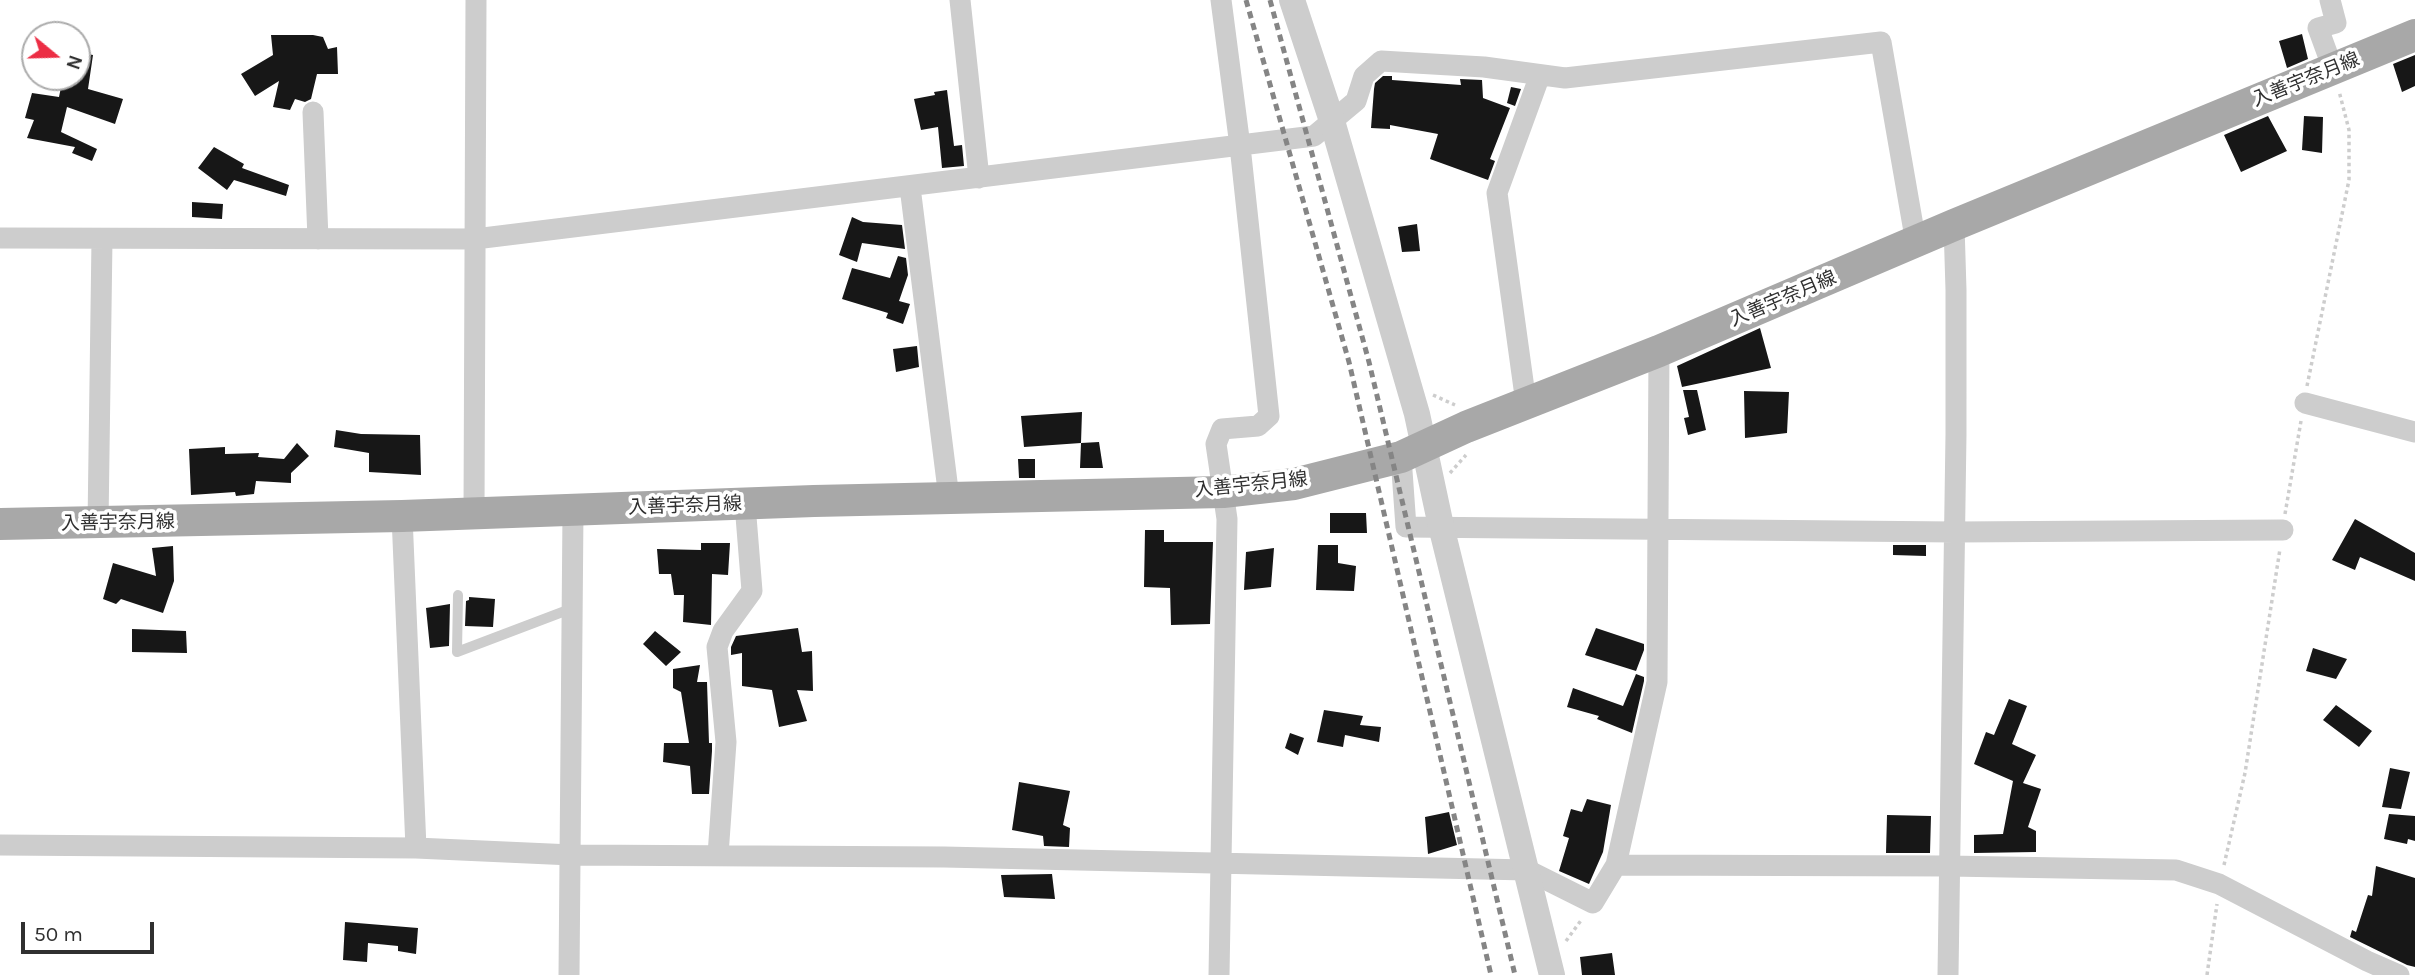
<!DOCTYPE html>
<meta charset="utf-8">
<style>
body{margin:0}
#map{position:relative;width:2415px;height:975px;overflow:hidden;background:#fff;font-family:Karla,sans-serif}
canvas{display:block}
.north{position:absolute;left:21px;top:21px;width:70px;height:70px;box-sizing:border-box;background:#fff;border:2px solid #acacac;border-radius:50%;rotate:109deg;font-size:19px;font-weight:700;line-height:28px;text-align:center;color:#303030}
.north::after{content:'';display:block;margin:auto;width:24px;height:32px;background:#ec2d44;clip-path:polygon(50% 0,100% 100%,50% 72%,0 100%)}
.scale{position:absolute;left:21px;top:922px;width:133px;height:32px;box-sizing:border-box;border:4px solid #303030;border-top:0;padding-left:9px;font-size:21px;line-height:24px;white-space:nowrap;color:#303030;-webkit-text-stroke:5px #fff;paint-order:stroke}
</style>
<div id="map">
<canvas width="2415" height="975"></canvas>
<div class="north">N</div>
<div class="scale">50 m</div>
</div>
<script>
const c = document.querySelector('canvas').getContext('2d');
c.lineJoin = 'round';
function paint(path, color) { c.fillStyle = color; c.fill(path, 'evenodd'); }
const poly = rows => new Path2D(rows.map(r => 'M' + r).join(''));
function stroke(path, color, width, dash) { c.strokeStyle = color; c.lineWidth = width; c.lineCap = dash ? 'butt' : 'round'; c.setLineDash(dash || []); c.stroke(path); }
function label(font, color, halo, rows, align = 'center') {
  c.font = font + ' Karla,"Noto Sans JP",sans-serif'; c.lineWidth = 7; c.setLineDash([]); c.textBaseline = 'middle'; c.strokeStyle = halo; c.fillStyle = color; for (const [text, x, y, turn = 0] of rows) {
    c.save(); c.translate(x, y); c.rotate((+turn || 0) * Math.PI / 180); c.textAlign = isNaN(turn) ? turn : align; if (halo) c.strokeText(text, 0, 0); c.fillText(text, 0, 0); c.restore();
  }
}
const building = poly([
 [2302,34,2308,59,2287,68,2279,41],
 [271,35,313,35,323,37,328,49,337,47,338,74,317,74,311,99,305,102,295,99,290,110,273,107,279,81,255,96,241,74,273,55],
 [77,52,93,55,88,89,123,99,115,124,67,107,61,132,97,149,92,161,72,153,75,147,27,138,34,120,25,118,32,93,59,97,63,77,77,77],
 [2415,55,2415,86,2402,92,2393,64],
 [1383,76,1392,76,1392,80,1461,85,1460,79,1482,80,1483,98,1510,108,1490,159,1495,161,1488,180,1430,159,1438,134,1390,125,1390,129,1371,128,1374,89,1375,83],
 [1511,87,1521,89,1515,106,1507,103],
 [947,90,954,146,962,145,964,166,942,168,938,127,921,130,914,99,935,95,934,92],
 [2268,116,2287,151,2241,172,2224,135],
 [2304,116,2323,117,2322,153,2302,150],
 [214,147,244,164,242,168,289,185,286,196,234,180,227,190,198,168],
 [192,202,223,204,222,219,192,217],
 [852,217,863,222,902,225,905,249,862,243,857,262,839,255],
 [1417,224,1420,251,1402,252,1398,227],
 [898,256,906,258,908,275,899,301,910,304,903,324,886,318,888,313,842,299,852,268,890,278],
 [1760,328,1771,368,1682,387,1677,366],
 [917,346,919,367,896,372,893,349],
 [1683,390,1697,390,1706,430,1688,435,1684,418,1689,417],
 [1744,391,1789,392,1787,433,1745,438],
 [1082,412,1081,443,1024,447,1021,416],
 [336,430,361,434,420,435,421,475,369,472,369,453,334,447],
 [1099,442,1103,468,1080,468,1081,443],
 [297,443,309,456,291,473,291,483,256,481,254,494,236,496,235,492,191,495,189,449,225,447,225,454,259,453,258,457,284,459],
 [1018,459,1035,459,1035,478,1019,478],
 [1330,513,1366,513,1367,533,1330,533],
 [2355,519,2415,553,2415,581,2360,557,2355,570,2332,560],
 [1145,530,1164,530,1164,542,1213,542,1210,624,1171,625,1170,588,1144,587],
 [701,543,730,543,728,575,712,574,711,625,683,622,684,595,674,595,671,574,659,574,657,549,701,550],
 [1318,545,1338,545,1338,563,1356,566,1354,591,1316,590],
 [1893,545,1926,545,1926,556,1893,555],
 [173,546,174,581,163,613,121,599,116,604,103,599,113,563,156,576,152,548],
 [1274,548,1271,587,1244,590,1246,552],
 [469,597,495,599,493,627,465,626,466,601,469,600],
 [450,604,449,646,430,648,426,608],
 [798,628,802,652,812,651,813,691,797,690,807,721,779,727,772,690,742,686,742,653,731,655,731,647,736,636],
 [1596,628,1644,644,1644,650,1636,671,1585,655],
 [132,629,186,631,187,653,132,652],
 [655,631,681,652,666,666,643,644],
 [2313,648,2347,659,2336,679,2306,671],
 [700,665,697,682,707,682,709,743,712,743,712,751,709,794,692,794,690,766,663,762,664,743,689,743,681,692,673,688,673,669],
 [1636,674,1644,677,1644,681,1632,733,1597,719,1599,716,1567,707,1573,688,1623,706],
 [2009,699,2027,706,2012,744,2036,755,2023,783,2041,789,2028,827,2036,831,2036,852,1974,853,1974,835,2003,834,2013,781,1974,764,1986,732,1994,735],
 [2336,705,2372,731,2359,747,2323,720],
 [1324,710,1363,716,1360,725,1381,727,1379,742,1345,735,1343,747,1317,742],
 [1290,733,1304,738,1298,755,1285,748],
 [2390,768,2410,772,2401,809,2382,807],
 [1019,782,1070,791,1063,825,1070,828,1069,847,1044,846,1043,836,1012,830],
 [1587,799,1611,805,1603,852,1589,884,1559,871,1569,838,1563,836,1571,809,1582,812],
 [1449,812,1457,845,1428,854,1425,817],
 [2389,814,2415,816,2415,841,2408,839,2407,844,2384,839],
 [1887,815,1931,816,1930,853,1886,853],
 [2376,866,2415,878,2415,967,2407,965,2350,937,2352,930,2356,932,2368,895,2372,896],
 [1052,874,1055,899,1004,897,1001,875],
 [345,922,418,928,416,954,398,951,398,946,368,943,367,962,343,960],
 [1612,953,1615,975,1582,975,1580,957]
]);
const path = poly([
 [2307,386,2349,180,2349,130,2339,91],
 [1433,395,1455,405],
 [1450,473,1466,455],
 [2285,514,2301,421],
 [2224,865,2245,773,2280,549],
 [1566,941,1582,919],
 [2207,975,2217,904]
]);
const service = poly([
 [458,595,457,652,573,608]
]);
const minor = poly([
 [960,0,979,178],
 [2330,0,2336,23,2318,28,2333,69],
 [313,112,318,239],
 [910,187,949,498],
 [0,238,475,239,1314,136,1356,101,1364,76,1381,61,1484,67,1565,78,1881,42,1916,243],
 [1526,403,1497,193,1540,75],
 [2305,403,2415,432],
 [1401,457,1406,527,1955,532,2283,530],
 [474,514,476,0],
 [402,516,416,848],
 [98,524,102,239],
 [0,845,416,848,572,855,944,857,1527,870,1593,903,1616,865,1949,866,2176,870,2219,884,2367,961,2399,975],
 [718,855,726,742,717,647,723,631,752,591,745,504],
 [1616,865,1657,682,1659,351],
 [569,975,573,511],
 [1219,975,1227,519,1216,444,1222,429,1258,426,1269,416,1240,146,1221,0],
 [1948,975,1956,434,1956,290,1954,225]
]);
const tertiary = poly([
 [1292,0,1332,121,1417,414,1441,526,1552,975]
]);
const primary = poly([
 [0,524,402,516,814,501,1223,492,1294,484,1401,457,1466,427,1659,351,1954,225,2415,35]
]);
const rail = poly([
 [1246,0,1349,362,1491,975],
 [1270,0,1369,362,1515,975]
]);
const streetNames = [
 ["入善宇奈月線",2306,80,-22],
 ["入善宇奈月線",1783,299,-23],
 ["入善宇奈月線",1251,485,-6],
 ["入善宇奈月線",685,506,-2],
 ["入善宇奈月線",118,523,-1]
];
paint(building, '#171717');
stroke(path, '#cdcdcd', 3.5, [3.5, 3.5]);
stroke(service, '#cdcdcd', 10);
stroke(minor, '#cdcdcd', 21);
stroke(tertiary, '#cdcdcd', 26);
stroke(primary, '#a8a8a8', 32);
stroke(rail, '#858585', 5, [7, 5]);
label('19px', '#303030', '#fff', streetNames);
</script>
